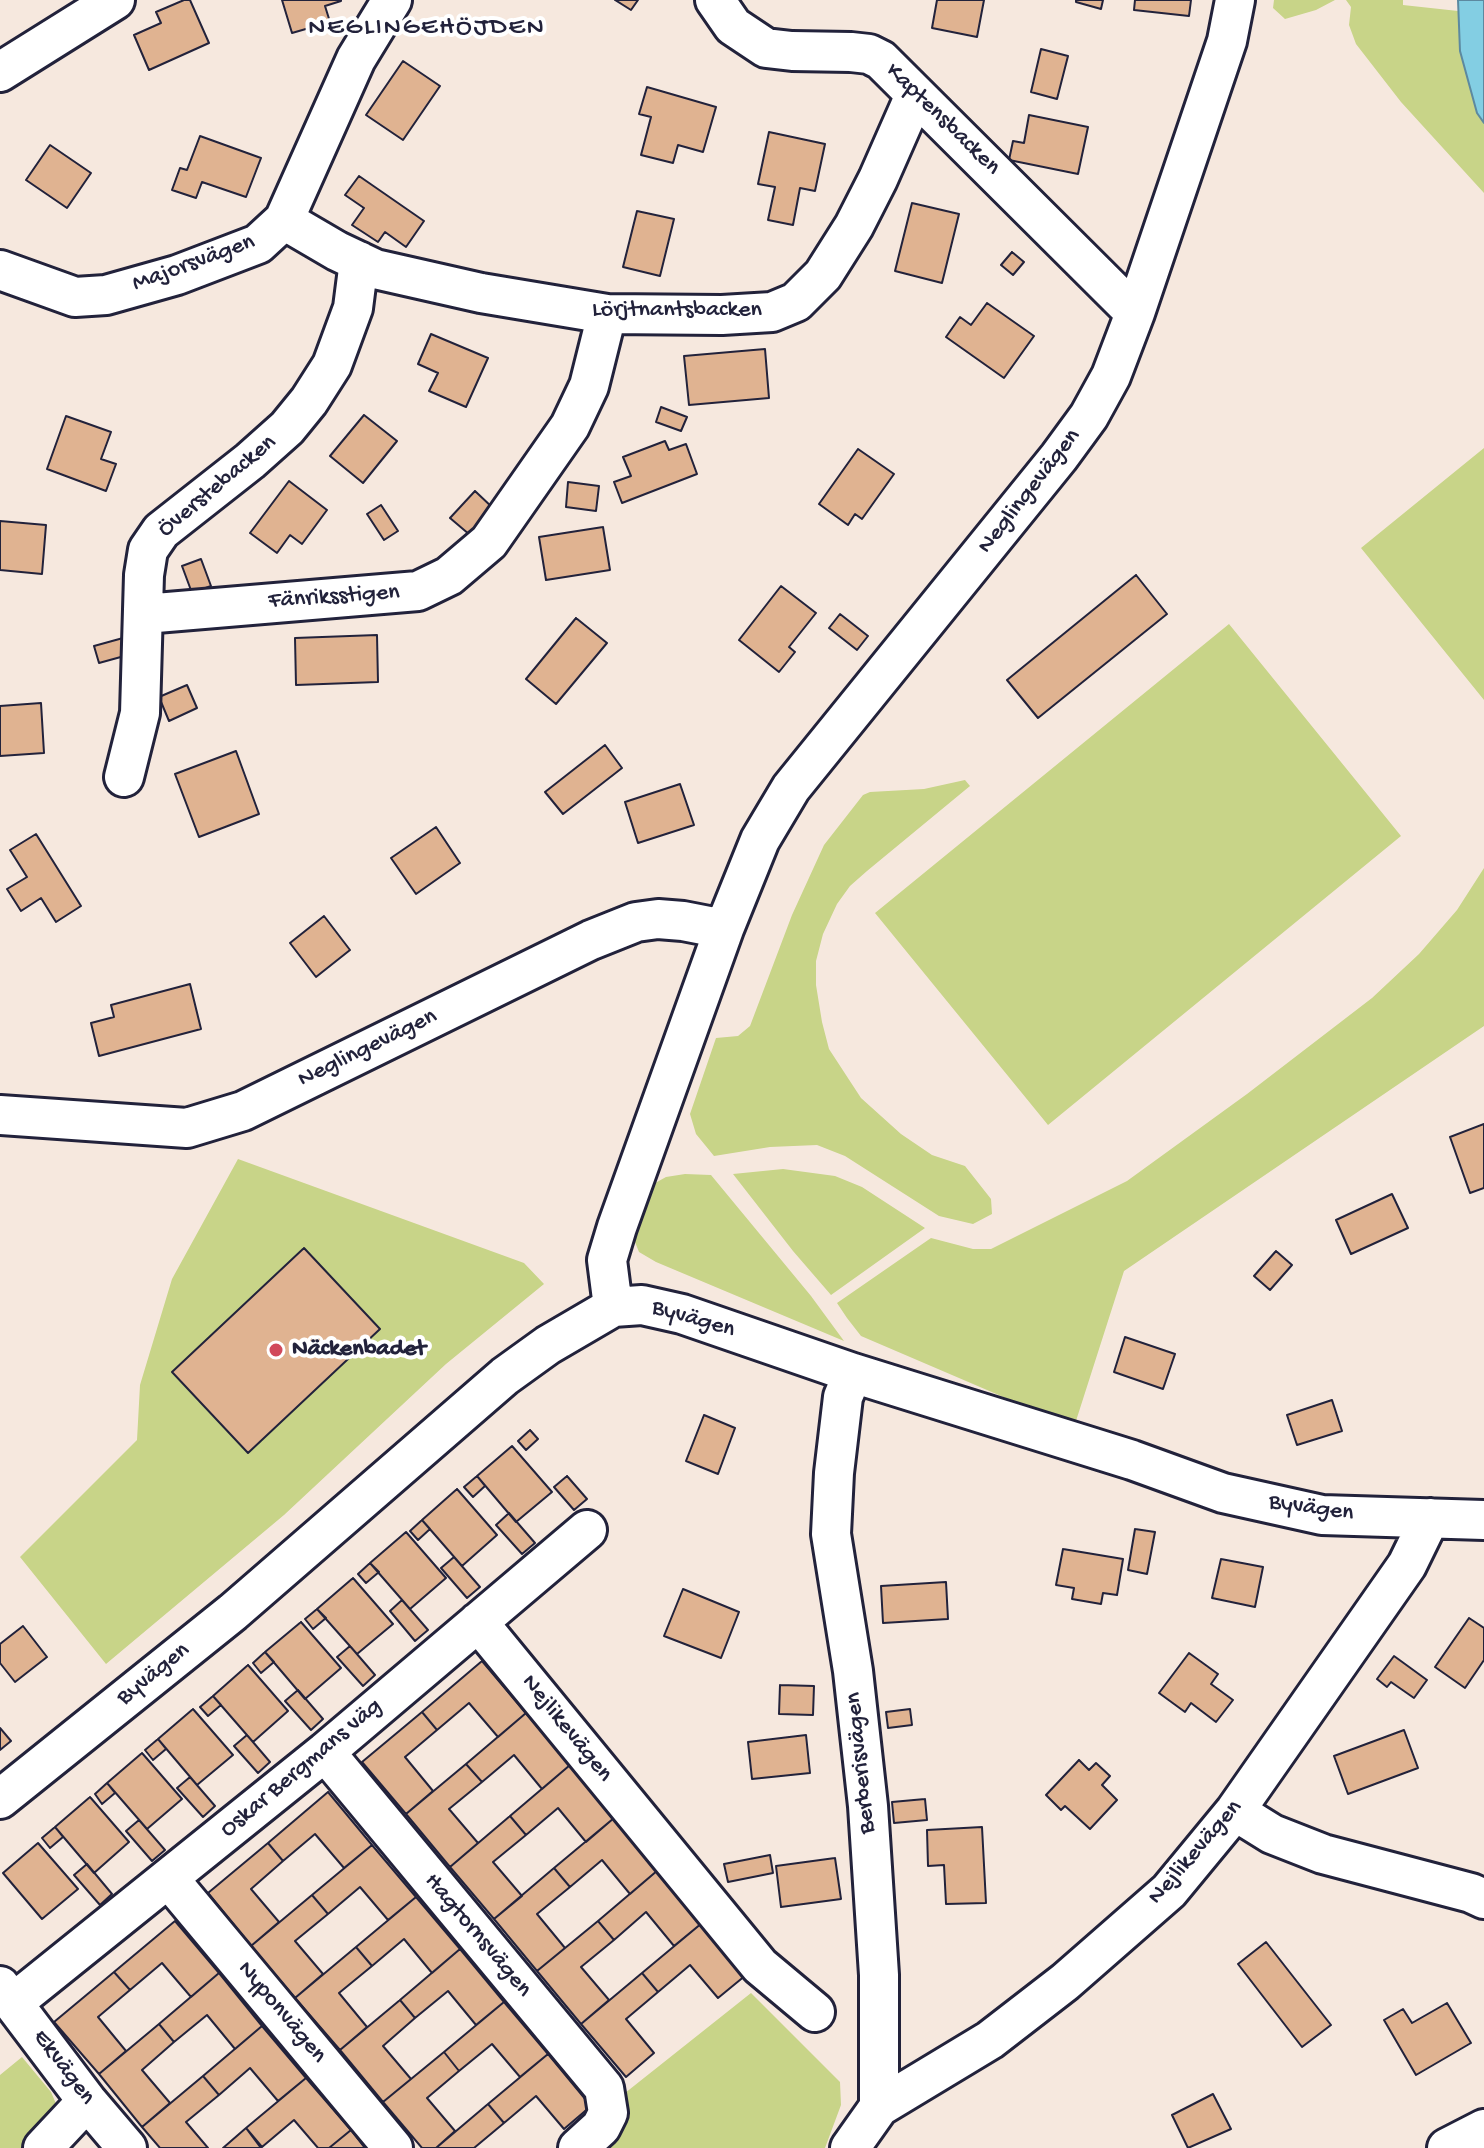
<!DOCTYPE html>
<meta charset="utf-8">
<style>
body{margin:0}
canvas{display:block;background:#f6e8de}
</style>
<canvas width="1484" height="2148"></canvas>
<script>
const c = document.querySelector('canvas').getContext('2d');
c.lineJoin = 'round';
function paint(path, color) { c.fillStyle = color; c.fill(path, 'evenodd'); }
const poly = rows => new Path2D(rows.map(r => 'M' + r).join(''));
function stroke(path, color, width, dash) { c.strokeStyle = color; c.lineWidth = width; c.lineCap = dash ? 'butt' : 'round'; c.setLineDash(dash || []); c.stroke(path); }
function label(font, color, halo, rows, align = 'center') {
  c.font = font + ' "Gochi Hand",sans-serif'; c.lineWidth = 8; c.setLineDash([]); c.textBaseline = 'middle'; c.strokeStyle = halo; c.fillStyle = color; for (const [text, x, y, turn = 0] of rows) {
    c.save(); c.translate(x, y); c.rotate((+turn || 0) * Math.PI / 180); c.textAlign = isNaN(turn) ? turn : align; if (halo) c.strokeText(text, 0, 0); c.fillText(text, 0, 0); c.restore();
  }
}
const green = poly([
 [1274,0,1335,0,1316,10,1285,19,1273,8],
 [1346,0,1403,0,1403,5,1458,11,1460,51,1477,113,1484,123,1484,193,1401,102,1356,44,1349,25,1351,7],
 [1484,448,1484,700,1361,548],
 [1229,624,1401,836,1048,1125,875,913],
 [965,780,970,786,867,871,850,886,837,904,823,934,816,961,816,985,822,1022,829,1049,861,1098,901,1134,932,1155,965,1166,991,1199,992,1214,973,1224,939,1216,845,1156,817,1145,770,1147,714,1156,696,1134,690,1114,716,1038,738,1036,750,1026,792,915,824,845,863,795,870,792,924,789],
 [1484,868,1484,1026,1124,1271,1075,1424,1022,1405,861,1336,847,1318,837,1303,931,1238,973,1249,991,1249,1127,1181,1247,1094,1372,998,1419,954,1457,910],
 [238,1159,524,1263,544,1284,446,1364,284,1515,106,1664,20,1557,137,1440,140,1385,172,1279],
 [783,1169,835,1176,862,1187,925,1228,831,1295,793,1251,733,1174],
 [685,1174,711,1175,811,1296,844,1341,656,1262,639,1252,633,1237,648,1187,666,1177],
 [751,1993,840,2082,841,2105,825,2148,600,2148,620,2097],
 [22,2057,51,2092,60,2113,24,2148,0,2148,0,2075]
]);
const water = poly([
 [1458,0,1484,0,1484,123,1477,113,1460,51,1458,0]
]);
const building = poly([
 [184,0,190,0,209,43,149,70,134,35,161,23,156,12,184,0],
 [282,0,341,0,341,1,325,6,330,22,292,33,282,0],
 [615,0,638,0,631,10,615,0],
 [937,0,984,0,977,37,932,28,937,0],
 [1076,0,1103,0,1101,9,1076,2,1076,0],
 [1135,0,1191,0,1189,16,1134,10,1135,0],
 [1041,49,1068,56,1057,99,1031,92,1041,49],
 [403,61,440,86,403,140,366,115,403,61],
 [647,87,716,107,703,152,678,145,673,163,641,155,651,117,639,114,647,87],
 [1029,115,1088,127,1078,174,1009,160,1013,141,1024,143,1029,115],
 [769,132,825,144,815,191,800,188,793,225,768,220,775,187,758,184,769,132],
 [200,136,261,158,246,197,202,182,196,198,172,190,180,168,187,170,200,136],
 [50,145,91,173,67,208,26,180,50,145],
 [359,176,424,221,406,247,385,232,378,242,352,225,364,208,345,195,359,176],
 [912,203,959,214,942,283,895,271,912,203],
 [637,211,674,219,660,276,623,267,637,211],
 [1012,252,1024,262,1013,275,1001,265,1012,252],
 [987,303,1034,336,1004,378,946,337,960,317,971,325,987,303],
 [431,334,488,358,466,407,429,391,438,373,418,364,431,334],
 [765,349,769,398,689,405,684,356,765,349],
 [661,407,687,417,681,431,656,422,661,407],
 [364,415,397,441,363,483,330,456,364,415],
 [66,416,111,432,101,459,116,464,106,491,47,469,66,416],
 [665,441,669,450,686,444,697,474,622,503,614,482,631,476,623,457,665,441],
 [858,449,894,474,862,519,855,514,848,525,819,504,858,449],
 [289,481,327,510,302,544,290,535,277,553,250,533,289,481],
 [568,482,599,486,596,511,566,507,568,482],
 [475,491,494,509,470,535,450,518,475,491],
 [381,505,398,531,384,540,367,514,381,505],
 [0,521,46,525,42,574,0,570,0,521],
 [603,527,610,570,546,580,539,537,603,527],
 [201,559,211,586,192,593,182,566,201,559],
 [1136,575,1167,614,1038,718,1007,680,1136,575],
 [781,586,816,613,789,647,795,652,779,672,739,640,781,586],
 [840,614,868,636,857,650,829,628,840,614],
 [576,618,607,643,556,704,526,679,576,618],
 [377,635,378,682,296,685,295,638,377,635],
 [123,638,128,655,99,663,94,646,123,638],
 [187,685,197,708,169,721,159,697,187,685],
 [41,703,44,753,0,756,0,706,41,703],
 [605,745,622,768,563,814,545,792,605,745],
 [236,751,259,814,199,837,175,774,236,751],
 [680,784,694,825,638,843,625,802,680,784],
 [436,827,460,863,416,894,391,858,436,827],
 [36,834,81,906,56,922,41,898,21,911,7,889,27,877,10,850,36,834],
 [324,916,350,950,316,977,290,943,324,916],
 [190,984,201,1029,99,1056,91,1023,114,1017,111,1005,190,984],
 [1484,1124,1484,1188,1470,1193,1450,1137,1484,1124],
 [1392,1194,1408,1228,1351,1254,1336,1220,1392,1194],
 [304,1248,380,1329,248,1453,172,1372,304,1248],
 [1276,1251,1292,1265,1270,1290,1254,1276,1276,1251],
 [1125,1337,1175,1354,1163,1389,1114,1372,1125,1337],
 [1332,1400,1342,1431,1297,1445,1287,1415,1332,1400],
 [704,1415,735,1428,718,1474,686,1461,704,1415],
 [530,1430,538,1439,526,1450,518,1441,530,1430],
 [512,1446,552,1492,516,1522,477,1476,512,1446],
 [477,1476,485,1486,473,1497,464,1487,477,1476],
 [567,1476,587,1499,574,1510,554,1487,567,1476],
 [457,1489,497,1535,462,1566,422,1520,457,1489],
 [509,1513,535,1543,522,1554,496,1525,509,1513],
 [422,1520,430,1529,418,1540,410,1531,422,1520],
 [1135,1529,1155,1532,1147,1574,1128,1570,1135,1529],
 [406,1532,446,1578,410,1609,370,1563,406,1532],
 [1063,1549,1123,1559,1117,1595,1103,1593,1101,1604,1072,1599,1074,1588,1056,1585,1063,1549],
 [454,1557,480,1587,467,1598,441,1568,454,1557],
 [1221,1559,1263,1567,1255,1607,1212,1598,1221,1559],
 [370,1563,379,1572,366,1583,358,1574,370,1563],
 [353,1578,393,1624,357,1654,317,1609,353,1578],
 [946,1582,948,1619,883,1623,881,1586,946,1582],
 [683,1589,739,1612,721,1658,664,1636,683,1589],
 [402,1600,428,1630,415,1641,390,1611,402,1600],
 [317,1609,326,1618,313,1629,305,1619,317,1609],
 [1469,1618,1484,1628,1484,1660,1465,1688,1435,1667,1469,1618],
 [301,1622,341,1668,305,1699,265,1652,301,1622],
 [23,1626,47,1657,15,1682,0,1663,0,1644,23,1626],
 [350,1646,375,1675,363,1686,337,1657,350,1646],
 [265,1652,274,1662,261,1673,253,1663,265,1652],
 [1189,1653,1218,1674,1211,1684,1233,1700,1216,1722,1191,1703,1185,1712,1159,1693,1189,1653],
 [1394,1656,1427,1680,1414,1698,1391,1682,1387,1687,1377,1679,1394,1656],
 [482,1661,526,1713,498,1737,469,1703,437,1730,422,1712,482,1661],
 [248,1665,288,1711,253,1742,213,1696,248,1665],
 [780,1685,814,1686,813,1715,779,1714,780,1685],
 [298,1690,323,1719,311,1730,285,1701,298,1690],
 [213,1696,221,1705,208,1716,200,1707,213,1696],
 [193,1709,233,1755,197,1785,158,1739,193,1709],
 [910,1709,912,1725,888,1728,886,1712,910,1709],
 [422,1712,437,1730,405,1757,433,1791,406,1814,362,1762,422,1712],
 [526,1713,570,1765,542,1789,514,1755,482,1782,466,1764,526,1713],
 [0,1728,11,1741,0,1750,0,1728],
 [1404,1730,1418,1768,1348,1794,1334,1756,1404,1730],
 [247,1735,270,1762,258,1773,234,1746,247,1735],
 [806,1735,810,1773,752,1779,748,1742,806,1735],
 [158,1739,166,1749,153,1760,145,1750,158,1739],
 [142,1753,182,1799,147,1829,107,1783,142,1753],
 [1079,1760,1089,1770,1096,1763,1110,1776,1102,1785,1117,1800,1090,1829,1065,1806,1061,1810,1046,1795,1079,1760],
 [466,1764,482,1782,449,1809,478,1843,450,1867,406,1814,466,1764],
 [570,1765,614,1818,586,1842,558,1808,526,1835,510,1816,570,1765],
 [190,1777,215,1806,203,1817,177,1788,190,1777],
 [107,1783,115,1793,102,1804,95,1794,107,1783],
 [328,1792,372,1845,344,1868,315,1834,283,1861,268,1843,328,1792],
 [90,1797,129,1842,94,1873,55,1827,90,1797],
 [925,1799,927,1820,894,1823,892,1802,925,1799],
 [510,1816,526,1835,493,1862,522,1896,494,1919,450,1867,510,1816],
 [614,1818,658,1870,630,1894,602,1860,570,1887,554,1868,614,1818],
 [139,1820,165,1850,152,1861,126,1831,139,1820],
 [55,1827,63,1837,50,1848,42,1838,55,1827],
 [982,1827,986,1903,946,1904,944,1865,928,1866,927,1830,982,1827],
 [38,1843,78,1889,42,1919,3,1873,38,1843],
 [268,1843,283,1861,251,1889,279,1922,251,1946,208,1893,268,1843],
 [372,1845,416,1897,388,1920,360,1887,328,1914,312,1895,372,1845],
 [770,1855,773,1873,728,1882,724,1864,770,1855],
 [835,1858,841,1899,781,1907,776,1866,835,1858],
 [87,1864,112,1894,100,1905,74,1875,87,1864],
 [554,1868,570,1887,537,1914,565,1948,537,1971,494,1919,554,1868],
 [658,1870,702,1923,674,1946,646,1912,614,1940,598,1921,658,1870],
 [312,1895,328,1914,295,1941,323,1974,295,1998,251,1946,312,1895],
 [416,1897,460,1949,432,1973,404,1939,372,1966,356,1947,416,1897],
 [175,1921,219,1973,191,1997,162,1963,130,1990,114,1972,175,1921],
 [598,1921,614,1940,581,1967,609,2000,581,2024,537,1971,598,1921],
 [702,1923,746,1975,718,1998,690,1965,658,1992,642,1973,702,1923],
 [1266,1942,1331,2025,1302,2047,1238,1964,1266,1942],
 [356,1947,372,1966,339,1993,367,2027,340,2050,295,1998,356,1947],
 [460,1949,504,2002,476,2025,448,1991,415,2018,400,2000,460,1949],
 [114,1972,130,1990,98,2017,126,2051,99,2074,54,2022,114,1972],
 [219,1973,262,2026,235,2049,207,2015,174,2042,159,2024,219,1973],
 [642,1973,658,1992,626,2019,654,2053,626,2077,581,2024,642,1973],
 [400,2000,415,2018,383,2046,411,2079,383,2102,340,2050,400,2000],
 [504,2002,548,2054,520,2077,492,2044,459,2071,444,2052,504,2002],
 [1447,2003,1471,2043,1416,2075,1384,2020,1403,2009,1412,2023,1447,2003],
 [159,2024,174,2042,142,2070,170,2103,142,2127,99,2074,159,2024],
 [262,2026,306,2078,278,2101,250,2068,219,2095,203,2076,262,2026],
 [444,2052,459,2071,427,2098,455,2131,436,2148,422,2148,383,2102,444,2052],
 [548,2054,591,2106,564,2129,536,2096,504,2123,488,2104,548,2054],
 [203,2076,219,2095,186,2122,208,2148,160,2148,142,2127,203,2076],
 [306,2078,351,2130,329,2148,318,2148,294,2120,262,2147,246,2128,306,2078],
 [1213,2094,1231,2129,1188,2148,1172,2115,1213,2094],
 [488,2104,504,2123,474,2148,436,2148,488,2104],
 [246,2128,261,2148,223,2148,246,2128],
 [351,2130,365,2148,329,2148,351,2130]
]);
const minor = poly([
 [715,0,733,26,766,48,792,51,851,52,869,54,881,60,1135,313],
 [0,72,115,0],
 [284,220,337,251,375,269,481,293,607,314,722,315,772,312,796,302,823,275,854,226,878,179,915,95],
 [0,270,75,297,106,295,177,275,258,244,284,220,356,59,392,0],
 [144,614,418,591,449,576,489,542,570,426,589,386,607,314],
 [124,777,140,713,144,575,148,550,161,531,250,461,287,428,309,401,332,365,353,308,359,261],
 [0,1115,187,1128,243,1111,591,940,636,922,658,919,683,921,724,929],
 [613,1307,607,1260,617,1227,724,929,760,840,791,788,1059,457,1089,416,1111,376,1135,313,1227,41,1235,0],
 [478,1622,760,1966,815,2012],
 [325,1752,604,2088,608,2113,601,2127,578,2148],
 [0,1799,233,1612,505,1376,548,1345,613,1307,642,1305,682,1314,853,1373,1132,1460,1223,1493,1322,1515,1484,1520],
 [1235,1811,1272,1834,1323,1854,1471,1893,1484,1899],
 [169,1879,393,2148],
 [0,1986,87,2101,127,2148],
 [13,2003,325,1752,587,1530],
 [879,2107,990,2040,1065,1982,1169,1891,1235,1811,1407,1565,1430,1518],
 [43,2148,87,2101],
 [850,2148,879,2107,879,1975,868,1806,853,1671,831,1534,834,1473,843,1397,853,1373],
 [1447,2148,1484,2129]
]);
const markers = [
 [276,1350,8,"#d1495b"]
];
const streetNames = [
 ["Kaptensbacken",942,120,44],
 ["Majorsvägen",194,264,-20],
 ["Lörjtnantsbacken",677,311],
 ["Överstebacken",218,487,-40],
 ["Neglingevägen",1030,492,-52],
 ["Fänriksstigen",334,598,-4],
 ["Neglingevägen",368,1049,-26],
 ["Byvägen",693,1320,16],
 ["Byvägen",1311,1509,8],
 ["Byvägen",154,1675,-39],
 ["Nejlikevägen",566,1729,51],
 ["Berberisvägen",862,1763,-96],
 ["Oskar Bergmans väg",302,1769,-40],
 ["Nejlikevägen",1196,1853,-49],
 ["Hagtornsvägen",477,1936,50],
 ["Nyponvägen",281,2013,50],
 ["Ekvägen",63,2068,53]
];
const poiNames = [
 ["Näckenbadet",292,1350]
];
const neighbourhoodNames = [
 ["NEGLINGEHÖJDEN",427,29]
];
paint(green, '#c8d488');
paint(water, '#83cee3');
stroke(water, '#5c89a0', 2);
paint(building, '#e0b391');
stroke(building, '#22223b', 2);
stroke(minor, '#22223b', 44);
stroke(minor, '#fff', 38);
for (const [x, y, r, color] of markers) { const dot = new Path2D(); dot.arc(x, y, r, 0, 2 * Math.PI); c.fillStyle = color; c.fill(dot); stroke(dot, '#fff', 3); }
label('24px', '#22223b', '#fff', streetNames);
label('bold 24px', '#22223b', '#fff', poiNames, 'left');
c.letterSpacing = '2px';
label('26px', '#22223b', '#fff', neighbourhoodNames);
c.letterSpacing = '0px';
</script>
